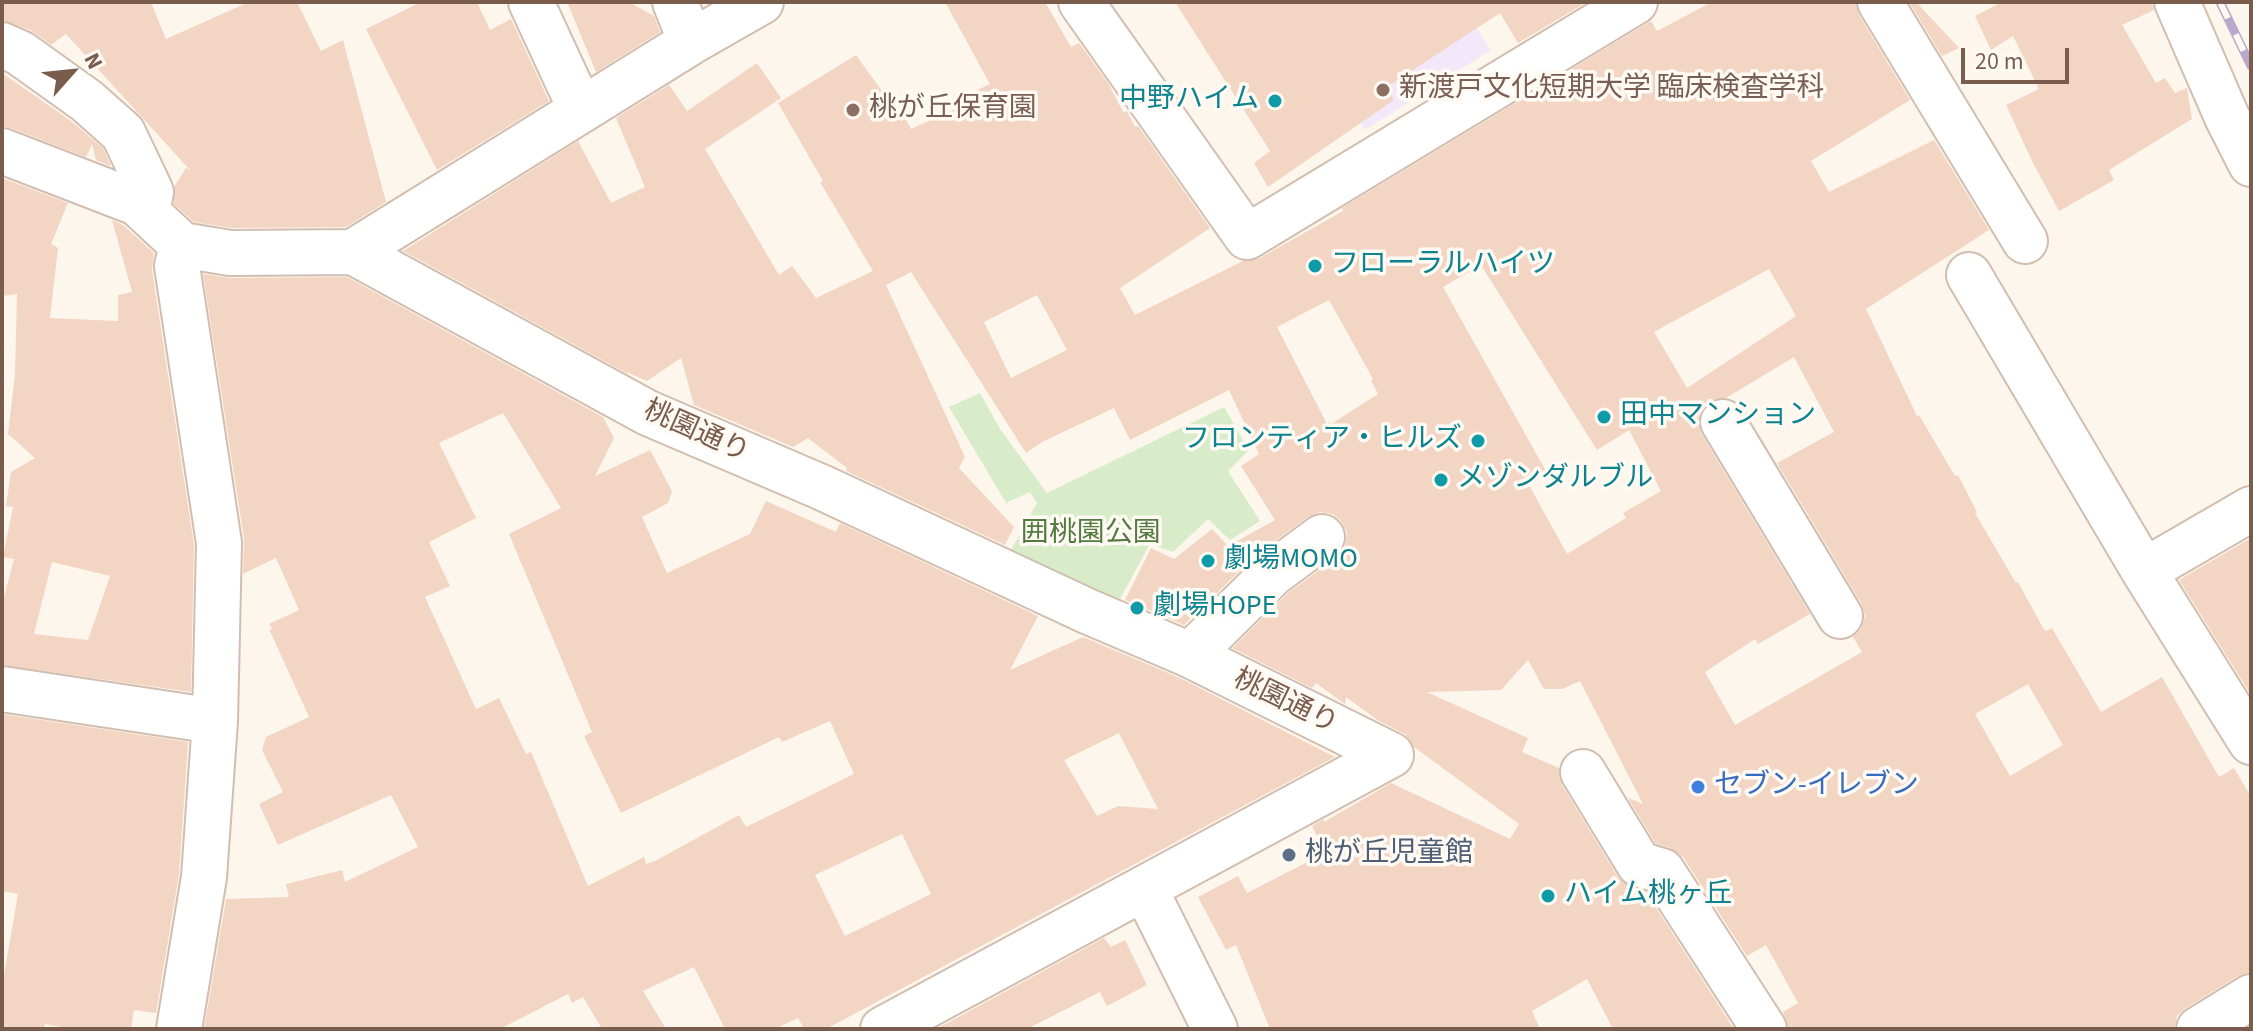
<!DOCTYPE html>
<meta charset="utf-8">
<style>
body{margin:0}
#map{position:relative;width:2253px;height:1031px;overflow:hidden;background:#fdf6ec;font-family:"Source Sans 3",sans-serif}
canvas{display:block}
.frame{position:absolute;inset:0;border:4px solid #7a5c4d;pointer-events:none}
.north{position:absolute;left:32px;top:32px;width:80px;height:80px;-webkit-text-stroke:6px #fffaf3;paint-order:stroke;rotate:63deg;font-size:22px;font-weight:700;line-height:32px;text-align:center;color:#7a5c4d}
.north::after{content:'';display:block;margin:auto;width:28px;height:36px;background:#7a5c4d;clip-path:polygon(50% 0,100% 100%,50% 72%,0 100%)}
.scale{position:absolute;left:1961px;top:48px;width:108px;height:36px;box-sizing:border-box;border:4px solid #7a5c4d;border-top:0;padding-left:10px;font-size:24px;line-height:28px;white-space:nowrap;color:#7a5c4d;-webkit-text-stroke:6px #fffaf3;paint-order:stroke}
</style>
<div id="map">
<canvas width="2253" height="1031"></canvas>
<div class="frame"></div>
<div class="north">N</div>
<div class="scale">20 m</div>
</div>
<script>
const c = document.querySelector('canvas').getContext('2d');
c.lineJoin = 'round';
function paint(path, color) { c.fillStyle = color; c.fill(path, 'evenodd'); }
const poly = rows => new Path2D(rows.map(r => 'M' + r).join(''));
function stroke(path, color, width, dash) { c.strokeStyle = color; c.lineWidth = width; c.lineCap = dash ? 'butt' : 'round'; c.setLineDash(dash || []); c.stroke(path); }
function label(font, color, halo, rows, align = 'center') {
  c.font = font + ' "Source Sans 3","Noto Sans JP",sans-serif'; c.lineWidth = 7; c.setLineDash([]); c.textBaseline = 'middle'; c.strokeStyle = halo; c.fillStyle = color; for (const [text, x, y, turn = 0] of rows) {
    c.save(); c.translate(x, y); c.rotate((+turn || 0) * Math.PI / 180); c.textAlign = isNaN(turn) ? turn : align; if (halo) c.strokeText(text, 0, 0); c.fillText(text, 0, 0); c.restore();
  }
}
const education = poly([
 [1283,2,1460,2,1491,50,1365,130]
]);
const green = poly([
 [980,393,1000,429,1047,493,1224,407,1249,450,1228,471,1260,521,1230,540,1208,519,1173,552,1150,544,1114,610,1007,557,1037,503,1030,492,1006,503,949,407]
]);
const building = poly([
 [2,2,151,2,166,39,249,2,297,2,321,51,343,40,386,202,346,227,232,228,194,222,174,204,174,187,186,168,190,170,66,34,51,45,30,30,2,20],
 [421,2,477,2,490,30,511,19,549,101,437,170,366,29],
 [567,2,629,2,654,16,660,32,596,72],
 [945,2,1045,2,1071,47,1079,43,1108,83,1124,113,1127,111,1135,127,1138,126,1210,228,1120,288,1135,315,1243,261,1260,258,1343,211,1342,208,1651,21,1657,31,1712,2,1855,2,1859,15,1910,100,1811,161,1829,192,1934,140,1989,230,1866,309,1917,416,1919,415,1955,476,1958,475,1977,512,1975,513,2016,583,2018,582,2043,628,2046,631,2052,628,2101,712,2162,677,2219,777,2234,768,2251,797,2251,972,2238,976,2186,1008,2177,1016,2174,1029,1789,1029,1783,1012,1798,1003,1766,945,1747,956,1683,857,1670,848,1655,843,1628,798,1643,804,1580,681,1562,689,1544,689,1528,660,1501,690,1427,692,1528,738,1522,752,1559,768,1562,785,1618,877,1631,887,1646,892,1734,1029,1613,1029,1587,979,1532,1011,1540,1029,1270,1029,1236,945,1226,950,1198,897,1238,876,1247,893,1325,853,1312,826,1324,819,1324,822,1391,783,1510,839,1519,824,1414,747,1405,734,1379,721,1346,697,1345,704,1316,683,1312,688,1232,648,1288,593,1337,557,1345,548,1347,533,1342,522,1333,514,1320,512,1308,517,1257,554,1184,625,1125,600,1151,548,1174,559,1212,529,1228,546,1275,520,1241,466,1259,454,1229,390,1130,440,1114,408,1042,442,1026,453,911,272,886,285,965,457,959,468,1014,527,1005,545,846,471,847,468,808,438,793,447,694,405,681,358,647,381,627,372,628,374,403,251,578,141,611,203,645,187,616,118,669,85,687,111,757,63,781,98,705,149,779,275,792,266,816,298,873,271,820,182,823,181,778,103,856,55,897,112,901,110,911,129,976,100,973,92,990,84],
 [1481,265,1597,450,1629,430,1661,491,1623,513,1626,518,1567,554,1529,485,1547,473,1443,287],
 [1769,269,1796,316,1687,388,1654,332],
 [1037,295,1067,350,1011,378,984,322],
 [1329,300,1373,379,1371,380,1378,394,1331,424,1330,422,1327,424,1277,327],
 [1794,357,1834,432,1777,463,1861,603,1865,616,1861,629,1853,637,1862,652,1735,725,1705,672,1755,639,1758,644,1810,614,1702,435,1698,422,1701,411,1709,401,1726,398],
 [2028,684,2063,745,2010,776,1975,714],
 [1175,2,1587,2,1518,43,1500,13,1387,87,1394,100,1268,187,1254,163,1270,151],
 [1909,2,1916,2,1959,48,1942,56],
 [2002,2,2152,2,2154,10,2122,25,2156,83,2165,78,2175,93,2187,88,2192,119,2109,170,2114,180,2059,211,2033,163,2006,105,2039,89,2013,36,1991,50,1975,16],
 [2,73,71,121,103,148,111,166,96,160,92,144,86,157,11,128,2,127],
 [2,178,68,203,51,244,58,248,50,318,118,321,118,295,132,292,112,220,123,225,154,253,152,270,194,545,191,692,2,665,2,605,14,559,3,557,13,507,6,506,11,472,35,458,8,434,15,374,17,294,2,296],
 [52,562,110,576,88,640,34,634],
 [203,274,230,278,347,277,603,417,614,438,595,476,650,450,672,491,668,503,642,517,667,573,750,534,766,501,836,532,840,523,1038,616,1010,670,1083,637,1180,678,1335,757,826,1029,804,1029,798,1018,775,1029,725,1029,694,967,643,991,666,1029,602,1029,583,997,572,1003,568,994,500,1029,204,1029,226,899,289,897,286,884,342,870,345,882,418,847,391,795,278,845,259,804,283,792,262,750,266,737,309,717,269,629,273,630,269,624,299,610,276,558,243,574,244,539],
 [503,413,561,508,509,534,592,732,584,736,621,813,779,737,782,742,830,721,854,774,746,827,739,815,655,861,646,864,644,857,588,886,531,752,526,754,499,698,476,709,425,597,450,586,429,542,476,518,439,443],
 [1119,733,1158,809,1118,806,1097,816,1064,760],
 [902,834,931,894,845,936,815,875],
 [2251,538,2251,695,2179,580],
 [2,714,188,742,179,874,156,1013,134,1010,131,1029,72,1029,45,1024,44,1029,2,1029,2,987,18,894,2,891],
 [1104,938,1111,947,1125,940,1147,985,1107,1006,1100,992,1027,1029,941,1029,940,1027]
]);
const minor = poly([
 [531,2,581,110],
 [675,2,691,42],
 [1081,2,1247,237,1635,2],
 [1880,2,2025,241],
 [2177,2,2227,117,2251,164],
 [2,45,20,53,87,101,123,133,151,192,147,212],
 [2,151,137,203,182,245,230,253,353,252,648,413,821,487,1087,611,1190,655,1391,755],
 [353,252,691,42,761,2],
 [1969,275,2144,571,2251,742],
 [1723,422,1840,616],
 [2144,571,2251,509],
 [1190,655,1272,574,1322,537],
 [2,689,215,721],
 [1583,772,1639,864,1662,871,1764,1029],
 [1145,889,1215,1029],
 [179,1029,204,877,215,721,219,543,177,266,182,245],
 [883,1029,1391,755],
 [2199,1029,2251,997]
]);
const rail = poly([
 [2220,2,2251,66]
]);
const markers = [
 [1383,90,8,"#8d6e63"],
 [1275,101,8,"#0f9aa8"],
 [853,110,8,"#8d6e63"],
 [1315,266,8,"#0f9aa8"],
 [1604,417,8,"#0f9aa8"],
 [1478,441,8,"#0f9aa8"],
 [1441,480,8,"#0f9aa8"],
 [1208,561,8,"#0f9aa8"],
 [1137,608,8,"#0f9aa8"],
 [1698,787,8,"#3f7fe0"],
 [1289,855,8,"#5c6f8a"],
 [1548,896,8,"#0f9aa8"]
];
const educationNames = [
 ["新渡戸文化短期大学 臨床検査学科",1399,90],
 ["桃が丘保育園",869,110]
];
const cultureNames = [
 ["中野ハイム",1259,101,"right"],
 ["フローラルハイツ",1331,266],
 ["田中マンション",1620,417],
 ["フロンティア・ヒルズ",1462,441,"right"],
 ["メゾンダルブル",1457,480],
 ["劇場MOMO",1224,561],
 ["劇場HOPE",1153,608],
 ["ハイム桃ヶ丘",1564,896]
];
const streetNames = [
 ["桃園通り",696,433,24],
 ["桃園通り",1285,703,26]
];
const parkNames = [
 ["囲桃園公園",1091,535]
];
const shopNames = [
 ["セブン-イレブン",1714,787]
];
const serviceNames = [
 ["桃が丘児童館",1305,855]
];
paint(education, '#f3e8fa');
paint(green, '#d8ecc9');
paint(building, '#f3d5c3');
stroke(minor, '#d1beb0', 48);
stroke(minor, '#fff', 44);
stroke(rail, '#b9a8c9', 9);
stroke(rail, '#fffaf3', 6, [18]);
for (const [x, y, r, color] of markers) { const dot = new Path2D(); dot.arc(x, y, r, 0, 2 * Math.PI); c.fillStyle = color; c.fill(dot); stroke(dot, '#fffaf3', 3); }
label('28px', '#785e54', '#fffaf3', educationNames, 'left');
label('28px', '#0d838f', '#fffaf3', cultureNames, 'left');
label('28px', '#7a5c4d', '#fffaf3', streetNames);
label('28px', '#537a41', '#fffaf3', parkNames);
label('28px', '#366cbe', '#fffaf3', shopNames, 'left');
label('28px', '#4e5e75', '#fffaf3', serviceNames, 'left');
</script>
